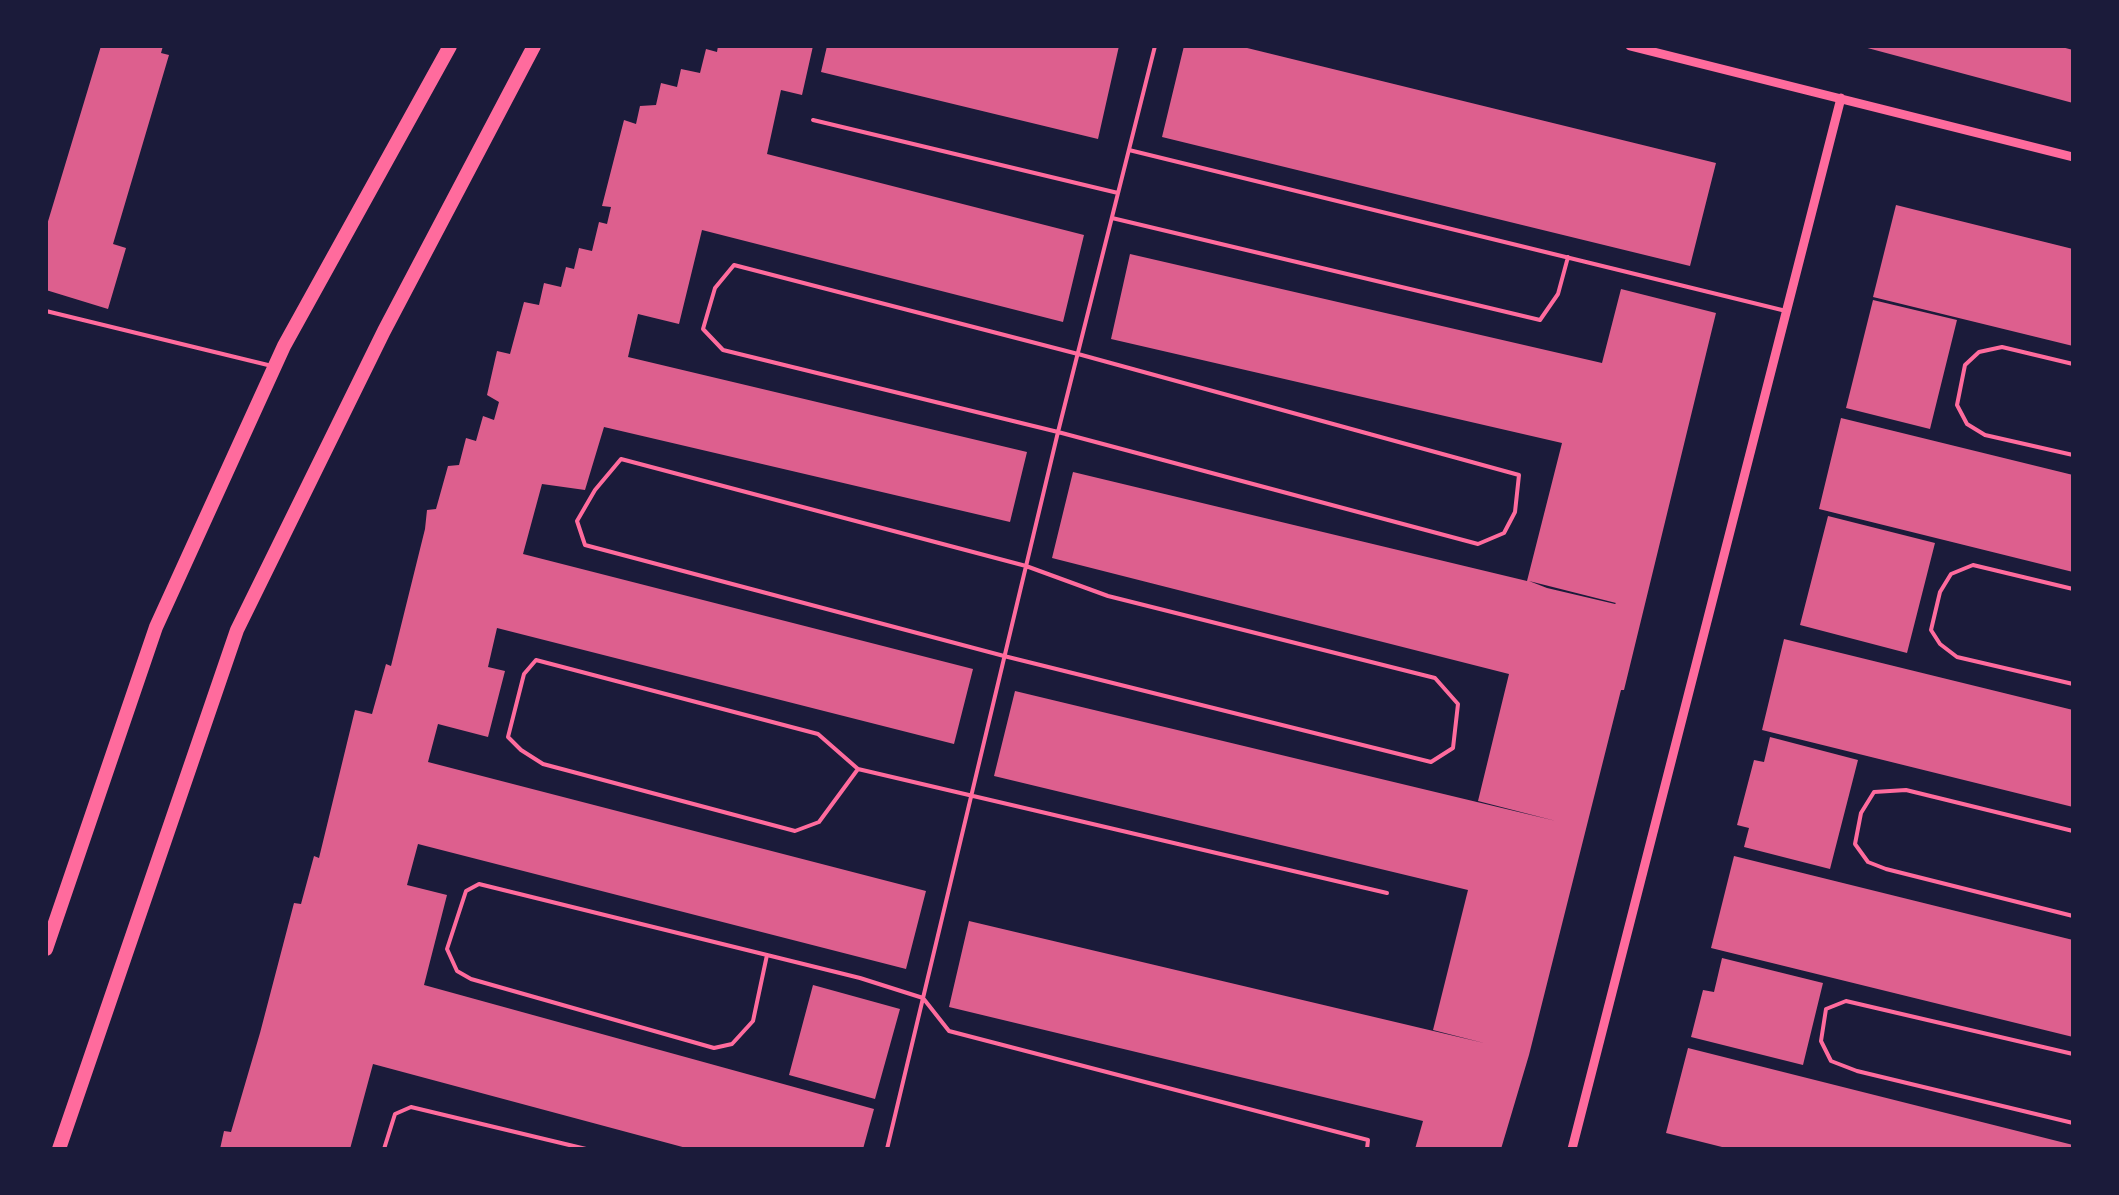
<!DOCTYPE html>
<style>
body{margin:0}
#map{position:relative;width:2119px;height:1195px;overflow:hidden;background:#1b1b3a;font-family:Helvetica,sans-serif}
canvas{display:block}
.frame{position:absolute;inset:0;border:48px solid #1b1b3a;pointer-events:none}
</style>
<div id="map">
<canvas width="2119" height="1195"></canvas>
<div class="frame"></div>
</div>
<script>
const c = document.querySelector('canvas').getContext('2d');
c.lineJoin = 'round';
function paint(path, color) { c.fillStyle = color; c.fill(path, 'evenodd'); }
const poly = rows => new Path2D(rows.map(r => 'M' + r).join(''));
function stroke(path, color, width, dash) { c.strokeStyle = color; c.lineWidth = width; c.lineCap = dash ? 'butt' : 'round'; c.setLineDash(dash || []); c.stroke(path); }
const building = poly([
 [101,46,163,46,161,53,169,55,113,244,126,248,108,309,46,290,46,228],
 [718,46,813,46,802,95,781,90,767,154,1084,235,1063,322,702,230,679,324,638,314,628,357,1027,452,1010,522,604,427,585,490,542,484,523,554,973,669,954,744,497,628,488,667,505,671,488,737,438,724,428,762,926,891,906,969,418,844,407,885,447,895,424,985,874,1109,863,1149,690,1149,373,1064,350,1149,220,1149,224,1131,231,1132,260,1033,294,903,301,904,314,856,319,858,355,710,372,714,386,664,391,666,425,529,427,510,436,509,448,466,459,465,466,438,476,441,483,416,494,420,499,402,487,395,497,351,510,354,524,302,539,305,544,283,561,287,566,267,574,269,579,248,592,251,599,222,607,224,611,207,602,206,624,120,636,124,640,106,656,105,661,83,677,87,681,69,700,73,706,49,717,52],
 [827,46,1119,46,1098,139,821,72],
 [1184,46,1239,46,1716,163,1690,266,1162,137],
 [1860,46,2058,46,2073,50,2073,103],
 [1896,205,2073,249,2073,346,1873,297],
 [1130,254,1602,363,1621,289,1716,313,1624,690,1621,690,1529,1055,1501,1149,1415,1149,1423,1121,949,1007,969,921,1484,1043,1433,1030,1468,890,994,776,1015,691,1556,821,1478,801,1509,674,1052,558,1073,472,1527,581,1562,443,1111,339],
 [1529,581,1616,603,1615,604,1547,588],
 [1873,300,1957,320,1930,429,1846,408],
 [1841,418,2073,475,2073,572,1819,509],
 [1828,516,1935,543,1907,653,1800,625],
 [1784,639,2073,710,2073,807,1762,730],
 [1770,737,1858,760,1830,869,1744,847,1749,828,1737,825,1754,760,1764,762],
 [1734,856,2073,940,2073,1037,1711,948],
 [1722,958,1823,983,1803,1065,1691,1037,1703,990,1714,992],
 [813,985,900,1009,875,1099,789,1075],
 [1688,1048,2073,1145,2073,1149,1730,1149,1666,1133]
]);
const service = poly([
 [813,120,1118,193],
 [1129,150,1786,311],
 [1112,218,1540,320,1558,294,1568,257],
 [734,265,1078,354,1519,475,1515,512,1504,533,1478,544,1058,432,723,350,703,329,715,288,734,265],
 [46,311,272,366],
 [2073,364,2002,347,1979,352,1965,365,1957,405,1967,424,1985,435,2073,455],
 [621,459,1026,566,1108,596,1435,678,1458,704,1453,748,1431,762,1004,656,585,545,577,521,595,490,621,459],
 [2073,589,1973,565,1951,574,1940,592,1931,630,1940,644,1957,657,2073,684],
 [858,769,819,822,795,831,543,764,521,750,508,737,524,674,536,660,818,734,858,769,1387,893],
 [2073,831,1906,790,1874,792,1861,813,1855,844,1868,862,1886,869,2073,916],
 [767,955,753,1021,732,1044,714,1048,471,979,457,971,447,949,466,891,479,884,767,955,860,978,923,998,949,1031,1368,1140,1367,1149],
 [2073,1054,1846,1001,1826,1009,1821,1041,1831,1061,1857,1071,2073,1123],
 [384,1149,395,1114,411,1107,586,1149],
 [887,1149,1058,432,1155,46]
]);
const tertiary = poly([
 [1630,46,2073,157],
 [1572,1149,1841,98]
]);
const trunk = poly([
 [46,949,156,627,284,346,450,46],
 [59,1149,237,630,384,331,534,46]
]);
paint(building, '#dd5f8e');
stroke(service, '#ff6b9d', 4);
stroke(tertiary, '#ff6b9d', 9);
stroke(trunk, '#ff6b9d', 14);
</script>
